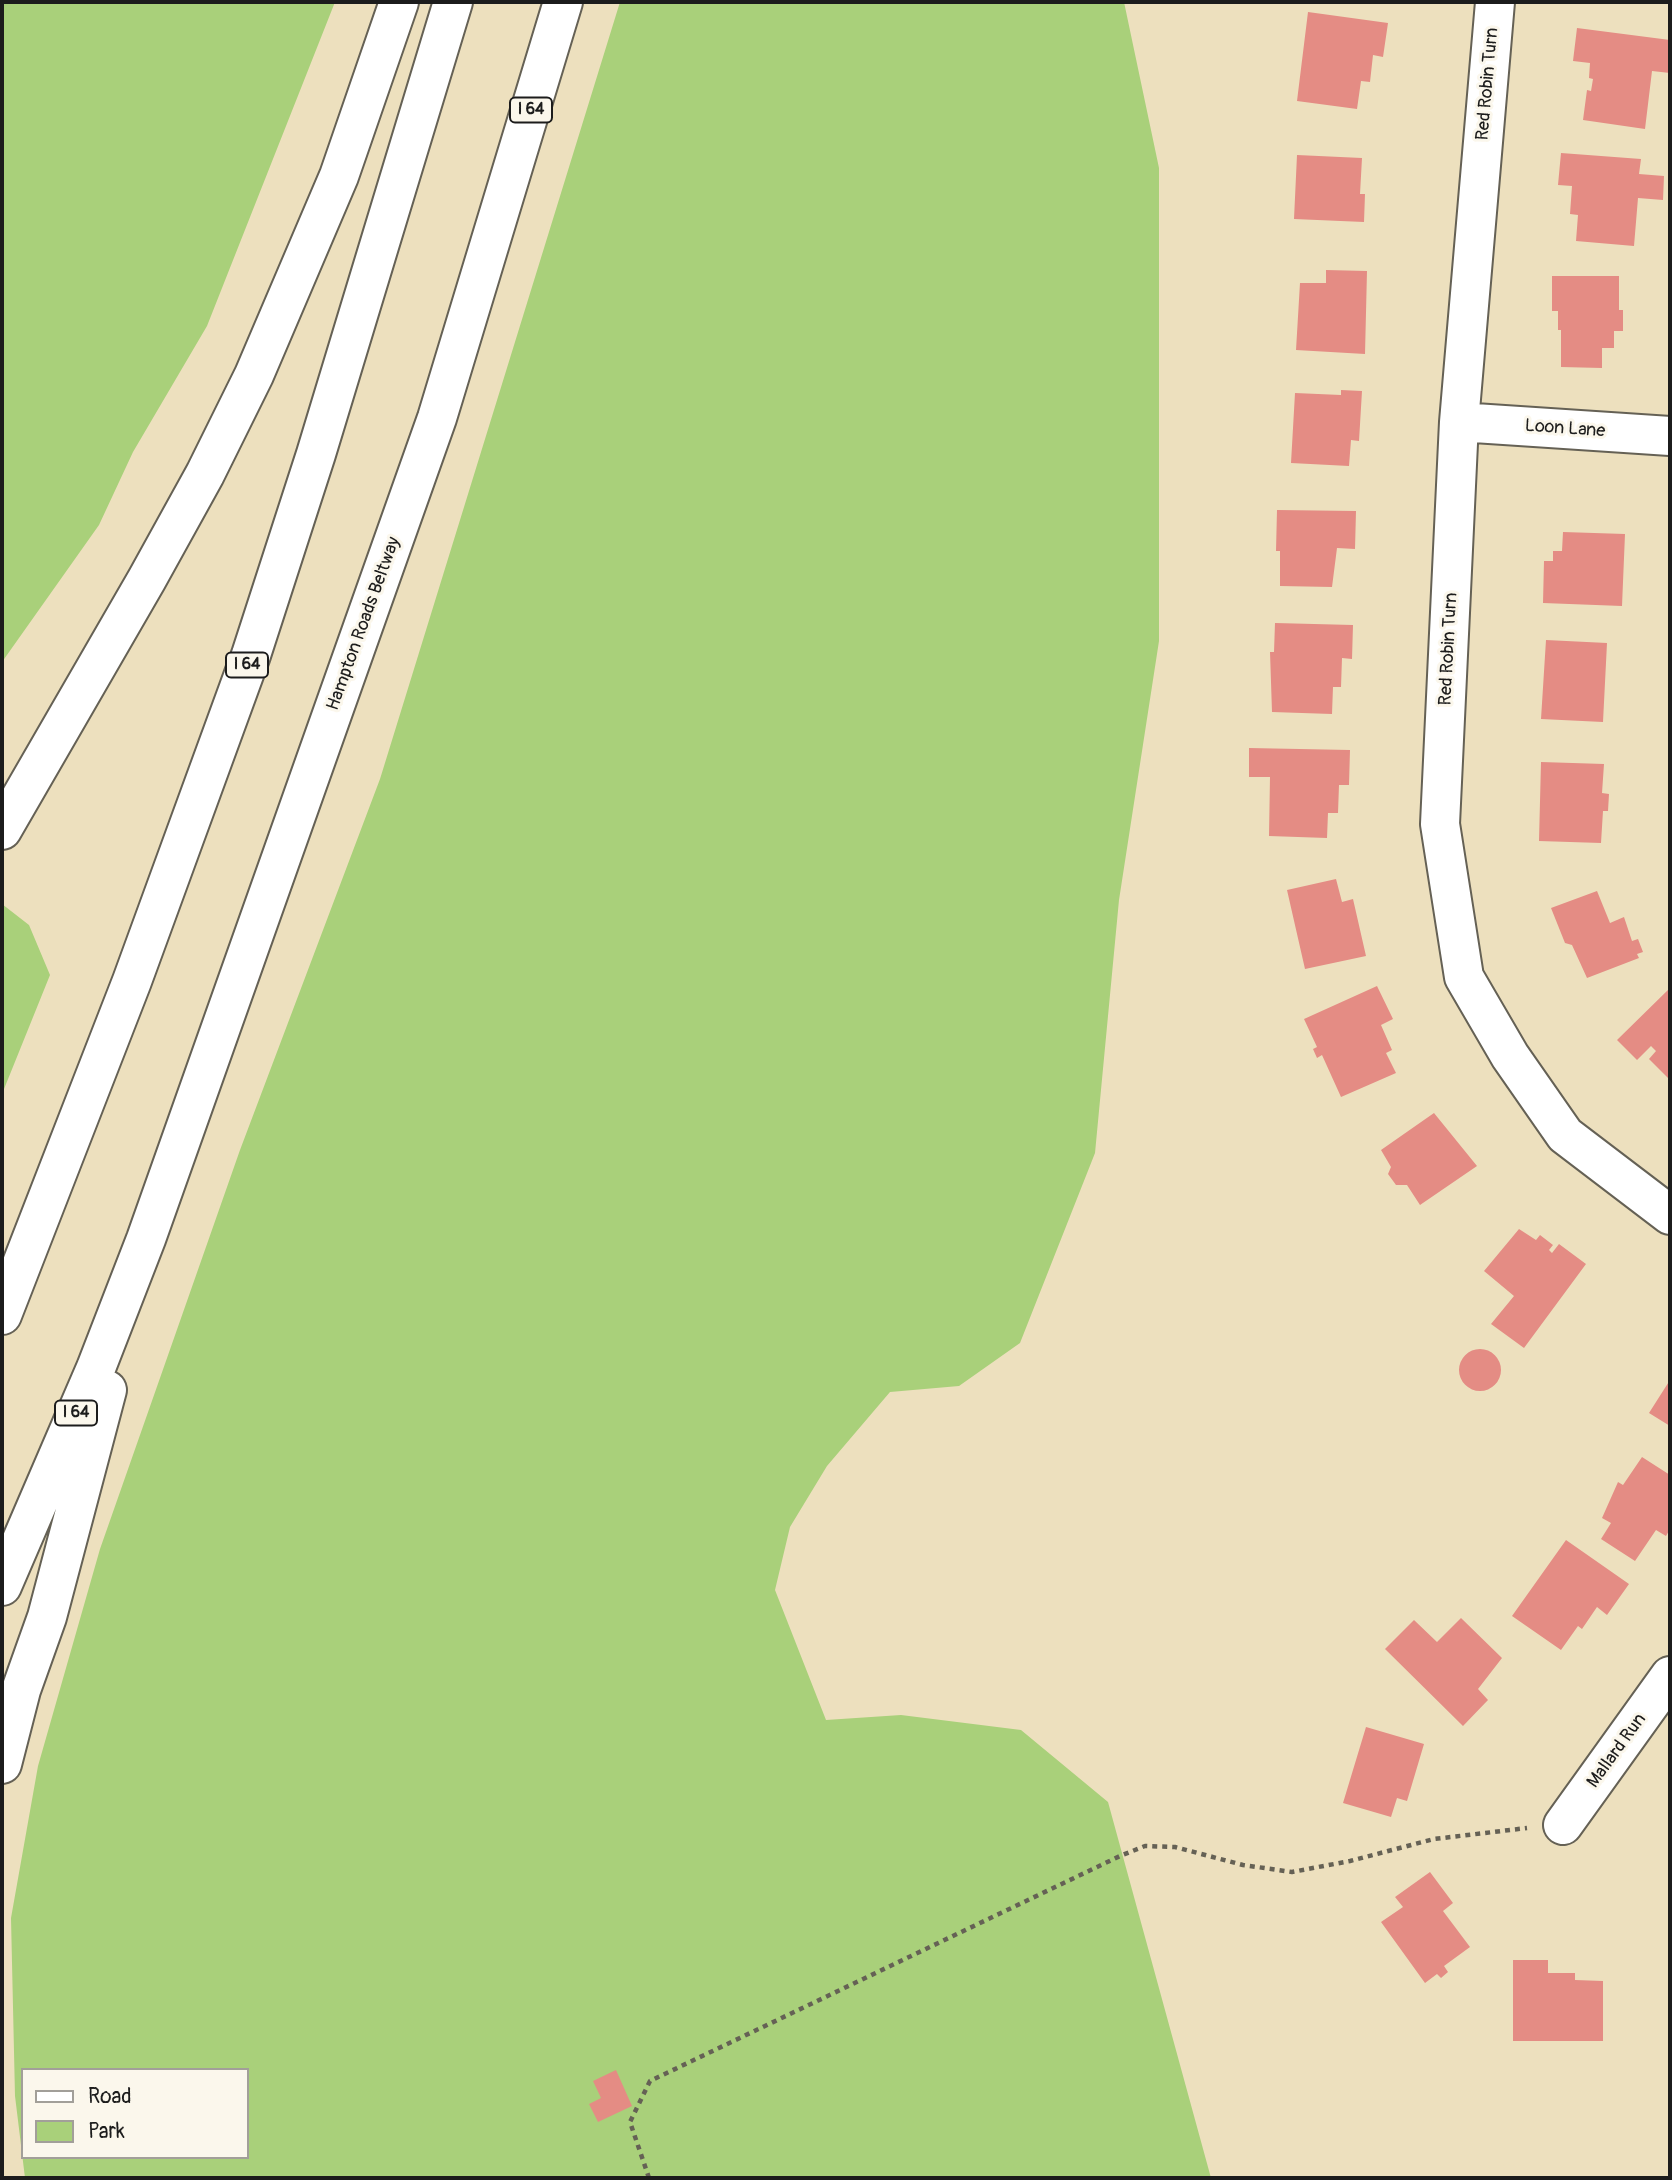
<!DOCTYPE html>
<style>
body{margin:0}
#map{position:relative;width:1672px;height:2180px;overflow:hidden;background:#ede0be;font-family:Pangolin,sans-serif}
canvas{display:block}
.frame{position:absolute;inset:0;border:4px solid #1c1c1c;pointer-events:none}
.legend{position:absolute;left:21px;top:2068px;width:228px;height:91px;box-sizing:border-box;background:#fbf7ec;border:2px solid #a29f99;margin:0;padding:9px 12px;list-style:none;font-size:21px;color:#1c1c1c}
.legend li{display:flex;align-items:center;gap:14px;height:35px}
.legend b{width:35px;border:2px solid #a29f99}
</style>
<div id="map">
<canvas width="1672" height="2180"></canvas>
<div class="frame"></div>
<ul class="legend">
<li><b style="height:9px;background:#fff"></b>Road</li>
<li><b style="height:19px;background:#a9d07a"></b>Park</li>
</ul>
</div>
<script>
const c = document.querySelector('canvas').getContext('2d');
c.lineJoin = 'round';
function paint(path, color) { c.fillStyle = color; c.fill(path, 'evenodd'); }
const poly = rows => new Path2D(rows.map(r => 'M' + r).join(''));
function stroke(path, color, width, dash) { c.strokeStyle = color; c.lineWidth = width; c.lineCap = dash ? 'butt' : 'round'; c.setLineDash(dash || []); c.stroke(path); }
function label(font, color, halo, rows, align = 'center') {
  c.font = font + ' Pangolin,sans-serif'; c.lineWidth = 6; c.setLineDash([]); c.textBaseline = 'middle'; c.strokeStyle = halo; c.fillStyle = color; for (const [text, x, y, turn = 0] of rows) {
    c.save(); c.translate(x, y); c.rotate((+turn || 0) * Math.PI / 180); c.textAlign = isNaN(turn) ? turn : align; if (halo) c.strokeText(text, 0, 0); c.fillText(text, 0, 0); c.restore();
  }
}
const green = poly([
 [2,2,335,2,207,326,133,452,99,525,2,662],
 [620,2,1124,2,1159,168,1159,641,1119,900,1095,1153,1020,1343,959,1386,890,1392,827,1466,790,1527,775,1590,826,1720,901,1715,1021,1730,1108,1802,1211,2178,25,2178,15,2096,11,1918,38,1766,100,1549,240,1150,380,779],
 [23,2070,247,2070,247,2157,23,2157],
 [2,904,29,925,50,975,2,1094]
]);
const building = poly([
 [1308,12,1388,23,1383,57,1373,55,1370,82,1361,81,1357,109,1297,101],
 [1577,28,1670,40,1670,73,1652,71,1645,129,1583,120,1587,90,1591,91,1593,79,1589,78,1590,63,1573,61],
 [1561,153,1641,159,1639,174,1664,176,1663,200,1638,198,1634,246,1576,241,1578,215,1570,214,1572,186,1558,185],
 [1297,155,1362,158,1360,194,1365,194,1364,222,1294,219],
 [1326,270,1367,271,1365,354,1296,350,1300,283,1326,283],
 [1552,276,1619,276,1619,310,1623,310,1623,331,1614,331,1614,348,1602,348,1602,368,1561,367,1561,330,1558,330,1558,311,1552,311],
 [1341,390,1362,391,1359,441,1351,440,1349,466,1291,463,1295,393,1341,395],
 [1277,510,1356,511,1355,549,1337,548,1332,587,1280,586,1280,551,1276,551],
 [1563,532,1625,534,1622,606,1543,603,1544,561,1553,561,1553,551,1562,551],
 [1275,623,1353,625,1352,659,1342,658,1341,687,1333,687,1332,714,1272,712,1270,652,1274,652],
 [1546,640,1607,643,1603,722,1541,719],
 [1249,748,1350,750,1349,785,1339,785,1338,813,1328,813,1327,838,1269,836,1270,777,1249,777],
 [1541,762,1604,764,1602,793,1609,794,1608,811,1603,811,1601,843,1539,841],
 [1336,879,1342,902,1353,899,1366,956,1305,969,1287,890],
 [1597,891,1610,923,1624,917,1632,941,1638,939,1643,952,1637,954,1639,958,1587,978,1572,945,1565,943,1551,908],
 [1377,986,1393,1019,1381,1025,1392,1050,1386,1053,1396,1073,1341,1097,1322,1055,1317,1058,1313,1049,1317,1047,1304,1019],
 [1670,988,1670,1080,1649,1059,1656,1051,1651,1046,1637,1060,1617,1040],
 [1434,1113,1477,1166,1420,1205,1407,1185,1396,1185,1388,1174,1391,1167,1381,1150],
 [1519,1229,1536,1240,1540,1235,1553,1245,1549,1250,1552,1253,1559,1244,1586,1264,1524,1348,1491,1324,1514,1296,1484,1271],
 '1459 1370a21 21 0 1 1 42 0a21 21 0 1 1-42 0Z',
 [1670,1380,1670,1426,1649,1413],
 [1642,1457,1670,1475,1670,1529,1666,1536,1656,1530,1635,1561,1601,1539,1611,1523,1602,1518,1618,1482,1623,1485],
 [1566,1540,1629,1584,1607,1615,1597,1607,1582,1629,1578,1626,1561,1650,1512,1616],
 [1461,1618,1502,1658,1478,1689,1488,1700,1463,1726,1385,1649,1414,1620,1437,1642],
 [1366,1727,1424,1744,1407,1801,1397,1798,1391,1817,1343,1803],
 [1430,1872,1453,1903,1443,1911,1470,1947,1444,1966,1448,1972,1441,1978,1437,1974,1425,1983,1381,1922,1403,1907,1395,1897],
 [1513,1960,1548,1960,1548,1973,1575,1973,1575,1980,1603,1981,1603,2041,1513,2041],
 [616,2070,632,2106,598,2122,589,2104,601,2098,593,2081]
]);
const path = poly([
 [649,2178,630,2122,650,2081,1120,1856,1145,1846,1175,1847,1243,1865,1292,1872,1350,1861,1434,1839,1527,1828]
]);
const minor = poly([
 [1495,2,1459,422,1440,824,1464,977,1510,1056,1565,1135,1670,1215],
 [1459,422,1670,436],
 [1563,1825,1670,1676]
]);
const highway = poly([
 [2,830,147,579,205,474,254,375,339,176,399,2],
 [2,1315,132,981,251,655,316,454,453,2],
 [2,1586,96,1368,146,1239,437,418,563,2],
 [2,1764,21,1690,47,1617,107,1390]
]);
const shields = [
 [531,110,42],
 [247,665,42],
 [76,1413,42]
];
const shieldNames = [
 ["I 64",531,110],
 ["I 64",247,665],
 ["I 64",76,1413]
];
const streetNames = [
 ["Red Robin Turn",1488,84,-85],
 ["Loon Lane",1565,429,4],
 ["Hampton Roads Beltway",364,624,-70],
 ["Red Robin Turn",1449,649,-87],
 ["Mallard Run",1617,1751,-54]
];
paint(green, '#a9d07a');
paint(building, '#e48c84');
stroke(minor, '#656155', 42);
stroke(highway, '#656155', 42);
stroke(path, '#656155', 4.5, [5, 5]);
stroke(minor, '#fff', 38);
stroke(highway, '#fff', 38);
for (const [x, y, w] of shields) { const box = new Path2D(); box.roundRect(x - w / 2, y - 12.5, w, 25, 5); c.fillStyle = '#fbf7ec'; c.fill(box); stroke(box, '#1c1c1c', 2); }
label('bold 16px', '#1c1c1c', null, shieldNames);
label('18px', '#1c1c1c', '#fbf7ec', streetNames);
</script>
